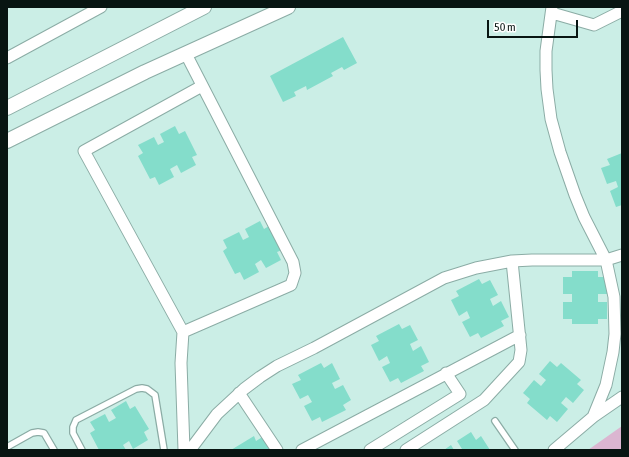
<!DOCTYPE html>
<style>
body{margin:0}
#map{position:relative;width:629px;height:457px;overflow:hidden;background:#cbeee6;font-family:"Asap Condensed",sans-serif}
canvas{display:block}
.frame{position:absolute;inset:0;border:8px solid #081512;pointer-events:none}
.scale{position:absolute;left:487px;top:20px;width:91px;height:18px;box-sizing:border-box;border:2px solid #081512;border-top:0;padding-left:5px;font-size:12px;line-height:14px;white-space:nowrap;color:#081512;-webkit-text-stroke:3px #fff;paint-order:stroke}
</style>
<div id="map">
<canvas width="629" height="457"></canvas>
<div class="frame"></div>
<div class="scale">50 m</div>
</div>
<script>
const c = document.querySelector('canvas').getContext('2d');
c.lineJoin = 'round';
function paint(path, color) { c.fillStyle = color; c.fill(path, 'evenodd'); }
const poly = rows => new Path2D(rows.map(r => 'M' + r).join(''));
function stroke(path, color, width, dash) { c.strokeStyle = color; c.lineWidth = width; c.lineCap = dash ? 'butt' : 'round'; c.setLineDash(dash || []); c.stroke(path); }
const green = poly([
 [622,426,622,450,588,450]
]);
const building = poly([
 [343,37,357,63,344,70,342,67,331,73,333,76,307,90,306,86,294,92,296,96,283,102,270,76],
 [175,126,179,134,185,131,197,155,192,157,196,165,181,173,177,165,170,169,174,177,159,185,155,177,150,179,138,156,143,153,138,145,154,137,158,145,164,142,160,134],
 [622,153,622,205,616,207,610,191,618,187,616,181,607,184,601,168,610,165,607,159],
 [260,221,264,229,269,226,282,250,277,252,281,260,266,268,261,260,255,264,259,272,244,280,240,272,235,274,223,251,227,248,223,240,239,232,243,240,249,237,245,229],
 [572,271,598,271,598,277,607,277,607,294,598,294,598,302,607,302,607,319,598,319,598,324,572,324,572,319,563,319,563,302,572,302,572,294,563,294,563,277,572,277],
 [479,279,482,284,490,280,498,295,490,299,493,306,501,301,509,317,501,321,504,326,481,338,478,333,470,337,462,322,470,318,467,311,459,316,451,300,459,296,456,291],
 [399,324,402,329,410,325,418,340,410,344,413,351,421,346,429,362,421,366,424,371,401,383,398,378,390,382,382,367,390,363,387,356,379,361,371,345,379,341,376,336],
 [550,361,557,367,561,363,581,380,577,384,584,390,573,403,566,397,561,403,568,409,557,422,550,416,547,420,527,403,530,399,523,393,534,380,541,386,546,380,539,374],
 [321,363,324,368,332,363,340,379,332,383,335,389,343,385,351,400,343,405,346,410,322,422,320,417,312,421,304,406,312,402,308,395,300,399,292,384,301,380,298,375],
 [126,401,130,409,135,406,149,429,144,432,148,440,133,449,129,441,123,445,126,450,99,450,90,433,95,430,90,422,105,414,109,422,116,418,111,410],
 [471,432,476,440,481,436,490,450,460,450,462,449,457,441],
 [254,436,256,441,264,436,273,450,231,450],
 [451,445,454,450,444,450]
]);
const service = poly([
 [495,421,515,450],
 [7,447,32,433,38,432,44,433,54,450],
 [82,450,73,433,73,427,76,420,136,389,142,388,147,389,155,395,164,450]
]);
const minor = poly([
 [552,7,546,51,546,70,547,89,551,119,560,152,575,195,584,217,606,260,614,297,615,334,613,352,606,385,593,417],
 [552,13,594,25,622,11],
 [7,58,101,7],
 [183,332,291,285,295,273,293,262,186,54],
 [239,393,277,450],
 [184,450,181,363,183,332,84,151,202,86],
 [190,450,217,414,244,389,260,377,277,366,314,348,444,278,476,268,512,261,532,260,606,260,622,255],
 [302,450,520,335],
 [370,450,460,394,446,373],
 [406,450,484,400,519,362,521,350,512,261],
 [554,450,593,417,622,397]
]);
const tertiary = poly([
 [7,108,204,7],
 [7,141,145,72,288,7]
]);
paint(green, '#dbb6d1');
paint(building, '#84ddcb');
stroke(service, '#8baca5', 8);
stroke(minor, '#8baca5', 13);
stroke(tertiary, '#8baca5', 16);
stroke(service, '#fff', 5.5);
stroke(minor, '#fff', 11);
stroke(tertiary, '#fff', 14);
</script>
